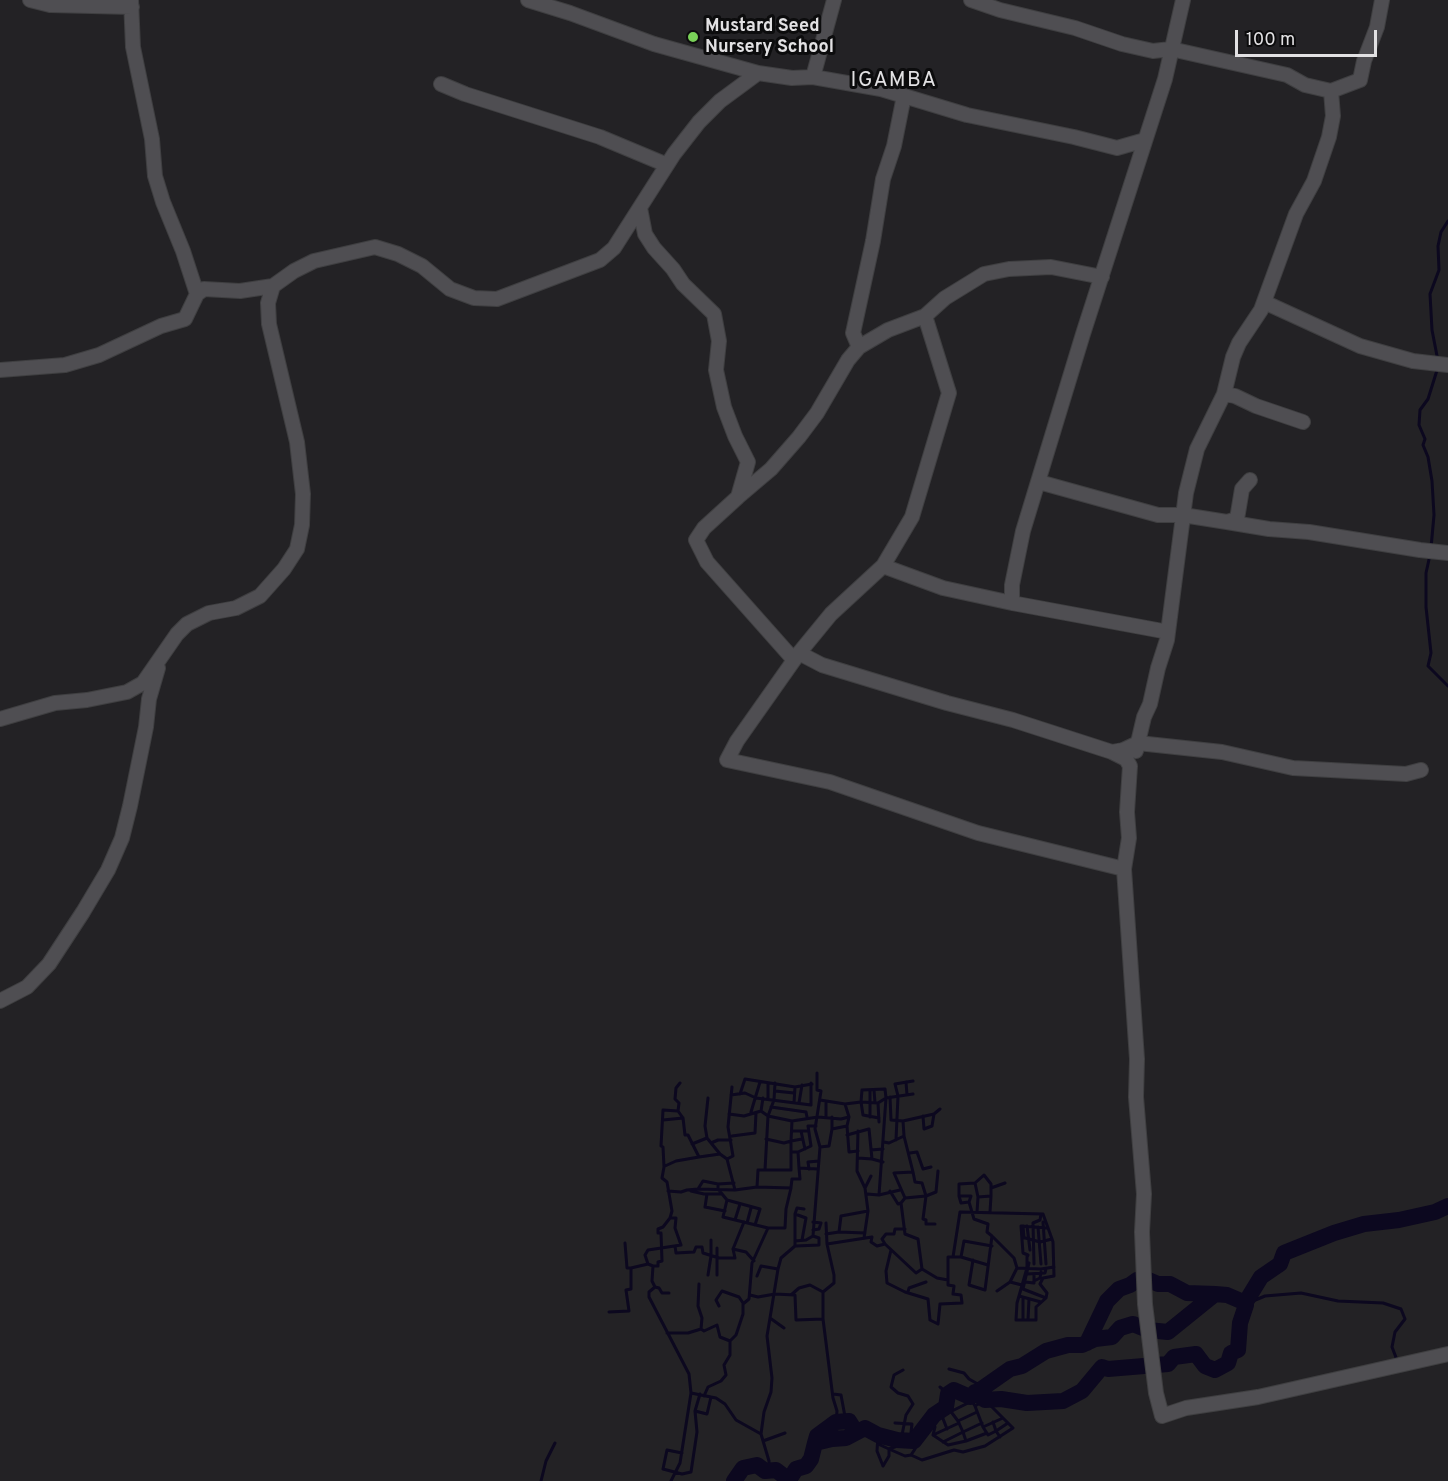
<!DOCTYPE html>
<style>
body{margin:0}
#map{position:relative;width:1448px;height:1481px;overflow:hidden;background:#232225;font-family:Overpass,sans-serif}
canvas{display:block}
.scale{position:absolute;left:1235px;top:30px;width:142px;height:27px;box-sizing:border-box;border:3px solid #e2e1e3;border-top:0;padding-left:8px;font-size:18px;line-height:21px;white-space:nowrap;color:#e2e1e3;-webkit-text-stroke:4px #0c0c0d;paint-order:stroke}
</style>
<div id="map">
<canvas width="1448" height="1481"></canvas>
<div class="scale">100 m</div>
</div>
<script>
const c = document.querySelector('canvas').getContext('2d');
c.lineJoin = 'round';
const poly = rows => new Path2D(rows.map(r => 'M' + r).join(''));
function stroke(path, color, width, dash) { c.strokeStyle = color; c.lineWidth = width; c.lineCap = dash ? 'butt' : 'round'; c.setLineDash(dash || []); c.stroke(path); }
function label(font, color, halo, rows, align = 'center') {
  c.font = font + ' Overpass,sans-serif'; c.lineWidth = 6; c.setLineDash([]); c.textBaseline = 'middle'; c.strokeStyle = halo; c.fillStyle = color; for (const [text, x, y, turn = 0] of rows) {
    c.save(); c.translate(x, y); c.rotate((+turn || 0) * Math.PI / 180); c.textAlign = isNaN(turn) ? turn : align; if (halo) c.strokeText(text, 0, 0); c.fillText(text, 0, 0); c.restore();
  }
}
const stream = poly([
 [1438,361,1432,330,1430,294,1439,270,1438,246,1441,232,1448,221],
 [1431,548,1434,515,1432,481,1428,457,1423,445,1425,439,1419,425,1420,410,1428,399,1438,367],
 [1430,555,1426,573,1426,607,1431,653,1428,666,1448,686],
 [906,1082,907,1095],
 [680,1083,676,1088,675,1099,679,1103,678,1111,663,1110,661,1146,663,1147,664,1167,662,1178,667,1182,672,1211,670,1218,663,1227,658,1229,658,1233,661,1233,662,1261,658,1262,658,1266,653,1266,652,1281,655,1287,649,1292,649,1297,689,1374,691,1393],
 [874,1090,875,1103],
 [775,1091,794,1093],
 [740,1094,745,1079,795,1087,812,1084],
 [731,1095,745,1093,756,1098,811,1105,811,1083],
 [768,1099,768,1083],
 [820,1100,845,1104,849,1117,847,1126,832,1129],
 [794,1103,795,1087],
 [799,1103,802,1085],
 [878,1103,879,1122],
 [845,1104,861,1102,862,1090,885,1089,886,1098,913,1094],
 [771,1107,806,1112,807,1117],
 [761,1111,763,1098],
 [751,1112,760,1082],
 [729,1114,744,1116,761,1111,768,1116,792,1121,818,1117,841,1119,849,1117],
 [923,1116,924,1129,932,1126,934,1114],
 [826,1117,826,1101],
 [870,1117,870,1090],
 [879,1118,863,1115,861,1102,878,1103,886,1098],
 [663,1120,683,1118],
 [903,1121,934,1114,940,1109],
 [847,1126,849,1152,858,1151],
 [792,1131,808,1131],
 [801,1131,805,1149],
 [858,1131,857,1171,865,1188],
 [847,1135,869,1129,872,1159],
 [732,1136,755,1133,756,1113],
 [904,1136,913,1172],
 [766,1139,784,1143,791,1141,792,1121],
 [896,1140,898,1096,895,1084,913,1081],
 [884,1142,889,1143,904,1136,903,1121,891,1120,890,1097],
 [711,1143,718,1140,731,1140],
 [692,1144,707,1138],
 [820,1147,829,1146,832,1129,832,1117],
 [871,1150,883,1149],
 [791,1152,798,1152,811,1146,808,1126,816,1126],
 [798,1152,799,1168],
 [910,1153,917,1152,923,1169,931,1167],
 [720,1154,727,1159,733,1156,728,1127,732,1087],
 [699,1157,720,1154,707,1138,705,1126,708,1098],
 [858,1158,872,1159,883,1162],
 [665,1166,676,1161,699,1157,688,1135,685,1135,683,1118,678,1111],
 [809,1169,808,1162,819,1161],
 [765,1170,791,1170,791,1141,802,1139],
 [791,1187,792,1179,800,1179,799,1168,818,1169],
 [991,1188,1005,1183],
 [698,1189,735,1190,727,1159],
 [718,1189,727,1200,723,1217,768,1228,785,1228,786,1209,791,1188,757,1187],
 [718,1189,718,1184,734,1183],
 [735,1190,757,1187,758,1170,765,1170,768,1116,774,1100,775,1083],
 [668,1191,681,1192,687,1190,698,1189,703,1181,718,1184],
 [691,1191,704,1194,722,1194],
 [890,1191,898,1204,901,1203],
 [707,1194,705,1207,725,1211],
 [867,1194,879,1195,900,1190],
 [879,1195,886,1098],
 [959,1196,959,1184,975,1183],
 [978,1197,991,1196,990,1212],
 [905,1198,926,1196,923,1219,926,1220,926,1224,935,1224],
 [727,1200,760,1209,755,1225],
 [969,1202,961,1203,959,1196,971,1196,969,1202,974,1219,988,1224,987,1232,992,1236,985,1290,969,1285,973,1260],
 [977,1212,978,1197,975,1183,984,1175,991,1184,991,1196],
 [795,1214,806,1218,802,1240],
 [735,1220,740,1204],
 [744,1222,733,1249,746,1252,754,1261],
 [1043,1222,1046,1264],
 [747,1223,751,1208],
 [826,1223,827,1244],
 [1023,1226,1024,1238],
 [1027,1226,1030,1250],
 [1038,1227,1041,1264],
 [813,1230,819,1229,821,1223,813,1222],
 [839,1232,865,1233],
 [826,1234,839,1232,841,1216,868,1211],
 [813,1236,820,1147,815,1129,821,1091,817,1090,817,1073],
 [993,1237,1014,1258,1017,1268],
 [1022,1237,1040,1242,1052,1239],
 [864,1238,868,1211,865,1188,871,1176],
 [795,1241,806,1240,813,1236,819,1238,819,1245,796,1246],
 [885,1244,916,1273,922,1269,937,1278,948,1280,948,1285,954,1286,953,1294,961,1295,962,1303,940,1304,938,1324,930,1320,928,1299,905,1292,887,1283,886,1271,891,1250],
 [675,1246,676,1253,694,1252,696,1247,702,1247,703,1253,719,1258,735,1258,733,1249],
 [717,1248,717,1275],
 [953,1257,961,1257,964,1241,992,1246],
 [961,1257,988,1265],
 [1034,1264,1033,1223,1040,1220,1041,1214],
 [653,1266,648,1264,645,1255,648,1250,681,1245,675,1228,676,1218,670,1218],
 [631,1268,648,1264],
 [778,1269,781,1258,795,1246,795,1214,797,1208,804,1209],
 [922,1269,918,1239,905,1234,901,1203,905,1198,894,1173,913,1172,915,1182,922,1183,926,1196,936,1192,938,1171],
 [1027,1274,1045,1273,1046,1269],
 [708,1275,711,1256,711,1240],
 [757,1276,761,1266,778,1269,770,1318,784,1328],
 [948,1280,948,1257,953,1257,960,1212,1043,1214,1052,1239,1053,1242,1054,1276,1043,1278,1040,1284,1047,1293,1046,1298,1036,1307,1036,1320,1016,1320,1017,1303,1027,1268,1027,1257,1028,1255,1023,1253,1021,1226,1048,1228],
 [1034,1281,1040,1278,1041,1272],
 [1010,1282,1022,1285],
 [1025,1282,1034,1283,1034,1275],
 [699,1284,698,1306,702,1318,701,1329,704,1331,717,1325,720,1337,730,1341],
 [655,1287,659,1288,662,1293,669,1293],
 [1023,1289,1029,1263],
 [1023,1289,1046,1298],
 [997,1291,1010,1282,1017,1268,1041,1269,1054,1267],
 [823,1292,834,1283,834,1275,827,1244,872,1237,871,1242,877,1246,885,1244,882,1239,886,1234,894,1234,895,1229,905,1229],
 [908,1292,909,1288,926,1282],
 [750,1295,758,1297,775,1294,795,1295,796,1320,823,1319,823,1292],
 [791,1295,799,1288,810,1285,823,1292],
 [1019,1296,1041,1302],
 [1247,1300,1253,1301,1265,1296,1301,1293,1338,1301,1383,1303,1401,1309,1405,1319,1395,1332,1392,1347,1397,1360],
 [719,1306,716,1300,722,1291,739,1297,743,1303],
 [609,1312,629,1311,626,1290,631,1289,631,1268,627,1268,625,1243],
 [823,1319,833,1398,837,1411,836,1422],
 [1023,1320,1023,1297],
 [1028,1320,1029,1299],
 [667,1333,688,1333,701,1329],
 [949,1369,964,1373,969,1379,983,1387],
 [940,1387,948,1394],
 [833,1394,841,1395,846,1422],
 [704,1396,708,1387,721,1381,726,1375,724,1365,730,1355,730,1341,736,1335,743,1314,743,1304,749,1299,752,1263,768,1228],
 [975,1406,983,1427,1003,1418],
 [695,1411,707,1414,711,1397],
 [940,1411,942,1416,972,1401],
 [952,1413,958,1421,977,1412],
 [930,1419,933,1422,942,1416,947,1429],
 [958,1421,963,1432,982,1423],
 [933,1422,935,1427,933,1435,948,1445,966,1441],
 [993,1422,996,1431,1008,1423],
 [895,1423,912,1424,910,1441],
 [983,1427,988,1435,996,1431,1000,1437],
 [878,1435,877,1451,883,1466],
 [933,1435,959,1423],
 [901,1440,906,1415,913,1404,908,1396,898,1393,891,1387,894,1375,903,1370],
 [763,1441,785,1433],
 [943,1442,963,1432,966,1441,987,1433],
 [878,1444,889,1449,889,1456,883,1466],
 [889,1449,905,1456,911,1455,922,1460,954,1450,963,1452,985,1446,1013,1428,985,1400,975,1406,970,1397],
 [889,1449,903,1444],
 [682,1453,667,1450,663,1469,682,1474,691,1472,697,1432,695,1411,700,1394],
 [911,1455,915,1449,914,1441],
 [769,1471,769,1461,761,1434,764,1412,771,1392,772,1378,767,1336,770,1318],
 [541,1481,546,1461,555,1443],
 [671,1481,680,1463,691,1393,716,1398,725,1404,736,1420,761,1434]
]);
const river = poly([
 [1087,1343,1107,1301,1119,1289,1130,1285,1137,1280,1144,1278,1158,1284,1170,1284,1187,1293,1215,1294],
 [975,1392,985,1400,1001,1399,1027,1403,1063,1401,1082,1391,1102,1367,1108,1369,1168,1364,1174,1357,1196,1354,1205,1366,1215,1370,1228,1363,1231,1353,1238,1350,1240,1323,1246,1305],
 [815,1443,817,1436,836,1422,849,1421,856,1432],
 [734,1481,743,1468,757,1465,765,1471,776,1470,789,1480,796,1469,806,1466,811,1459,815,1443,832,1439,846,1438,865,1428,878,1435,897,1440,914,1441,934,1415,946,1407,948,1394,954,1390,970,1397,1010,1369,1022,1366,1046,1351,1068,1345,1082,1345,1095,1339,1112,1337,1120,1328,1133,1324,1148,1330,1168,1332,1215,1294,1227,1295,1241,1301,1247,1300,1261,1277,1280,1264,1284,1253,1334,1233,1364,1224,1399,1220,1435,1212,1448,1206]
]);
const minor = poly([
 [30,0,50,5,132,7],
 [131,0,133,47,152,139,155,176,163,202,183,251,197,294],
 [528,0,570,13,654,44,758,73],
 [971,0,1000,10,1075,28,1122,44,1153,51,1171,49,1287,75,1305,85,1331,91,1360,80,1364,61,1377,27,1382,0],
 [813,77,881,89,967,115,1074,137,1117,148,1145,140],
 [441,84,465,94,600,137,667,165],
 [640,208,645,234,654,248,673,269,683,284,714,314,719,341,716,370,724,407,735,436,748,462,738,497,704,528,696,540,707,562,794,660],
 [1264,302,1360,346,1413,361,1448,365],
 [859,347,853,333,873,241,883,179,894,146,904,96],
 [0,370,65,365,99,355,161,326,185,319,197,294,204,289,240,291,273,286],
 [1224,394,1233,357,1239,343,1261,310,1296,214,1314,181,1329,137,1333,116,1331,91],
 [1039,482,1158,515,1183,515,1227,522,1237,519,1242,489,1250,480],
 [738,497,771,469,799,437,817,413,848,360,859,347,888,330,925,316,945,298,984,274,1009,269,1051,267,1102,277],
 [1227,522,1269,529,1309,532,1420,550,1448,553],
 [883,566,943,588,1012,603,1012,585,1023,531,1083,334,1165,79,1183,0],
 [1012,603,1168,632],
 [799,653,831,614,883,566,912,517,949,393,925,316],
 [0,719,55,703,87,700,127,692,143,683,177,634,187,624,209,613,236,608,260,596,284,569,297,549,302,525,303,494,297,442,269,324,268,303,273,286,294,271,314,261,375,247,398,254,422,266,450,289,474,298,497,299,600,260,614,248,674,154,699,122,720,101,758,73,792,78,813,77,834,0],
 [1136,751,1144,717,1150,704,1158,668,1167,640,1186,493,1197,449,1224,394,1235,396,1256,406,1303,422],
 [1112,752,1126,759,1130,766,1127,812,1129,838,1124,869,1137,1059,1136,1097,1144,1194,1142,1232,1145,1304,1156,1393,1162,1416,1186,1408,1258,1397,1448,1354],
 [1124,869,978,833,830,782,727,760,737,741,799,653,822,665,947,703,1013,720,1112,752,1123,750,1138,743,1222,752,1293,768,1406,774,1421,770],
 [0,1001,27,987,49,964,83,912,108,870,122,838,130,806,146,727,149,699,158,668]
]);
const markers = [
 [693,37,6,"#79d158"]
];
const poiNames = [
 ["Mustard Seed",705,27],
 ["Nursery School",705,48]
];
const quarterNames = [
 ["IGAMBA",894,82]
];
stroke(stream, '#0c081f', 3);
stroke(river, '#0c081f', 16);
stroke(minor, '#3f3f41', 16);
stroke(minor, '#4f4e52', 14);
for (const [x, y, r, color] of markers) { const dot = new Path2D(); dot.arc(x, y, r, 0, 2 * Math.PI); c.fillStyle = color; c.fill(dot); stroke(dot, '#0c0c0d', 2); }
label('bold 18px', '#e2e1e3', '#0c0c0d', poiNames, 'left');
c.letterSpacing = '1.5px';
label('21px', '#e2e1e3', '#0c0c0d', quarterNames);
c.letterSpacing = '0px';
</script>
